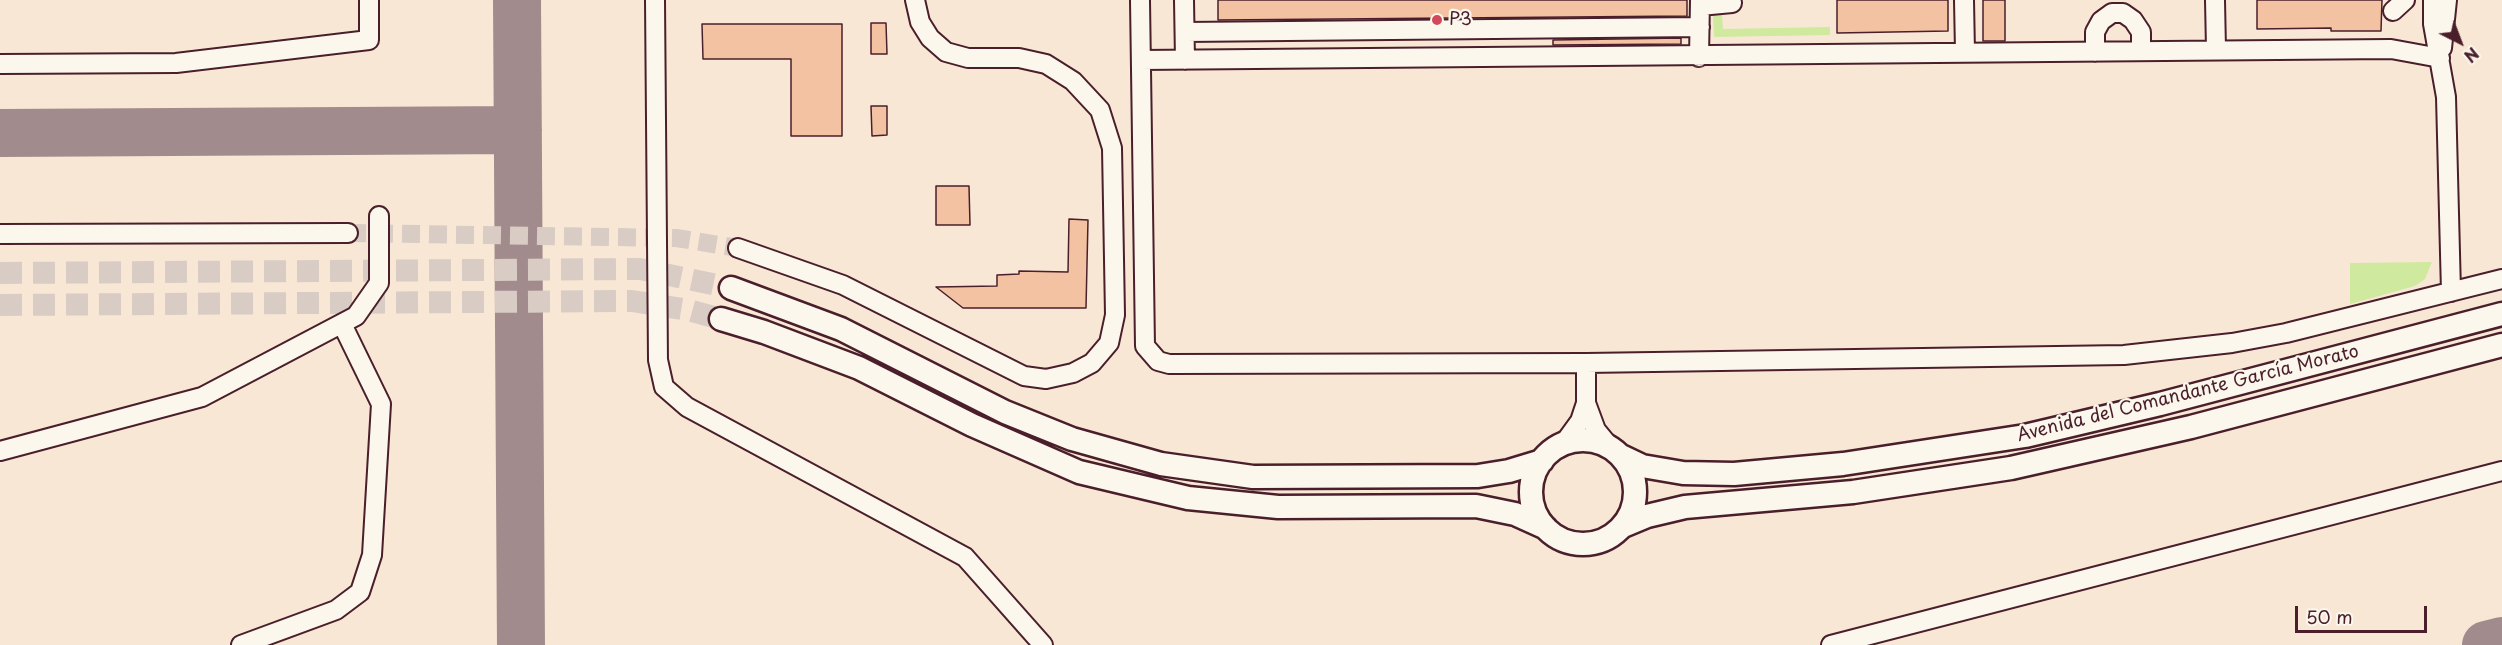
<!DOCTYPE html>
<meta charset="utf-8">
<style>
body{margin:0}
#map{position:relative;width:2502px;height:645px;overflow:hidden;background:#fbf7ec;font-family:"Playpen Sans",sans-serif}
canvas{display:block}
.north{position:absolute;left:2430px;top:12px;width:60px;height:60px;-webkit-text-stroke:4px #fbf7ec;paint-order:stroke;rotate:138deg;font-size:16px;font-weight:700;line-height:24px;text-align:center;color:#4a1f2b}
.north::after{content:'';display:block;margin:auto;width:21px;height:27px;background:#4a1f2b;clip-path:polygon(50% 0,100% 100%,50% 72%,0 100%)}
.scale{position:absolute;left:2295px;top:606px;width:132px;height:27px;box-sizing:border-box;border:3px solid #4a1f2b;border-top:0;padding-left:8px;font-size:18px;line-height:21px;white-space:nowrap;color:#4a1f2b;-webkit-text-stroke:4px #fbf7ec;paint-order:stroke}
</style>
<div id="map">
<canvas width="2502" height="645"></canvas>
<div class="north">N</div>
<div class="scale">50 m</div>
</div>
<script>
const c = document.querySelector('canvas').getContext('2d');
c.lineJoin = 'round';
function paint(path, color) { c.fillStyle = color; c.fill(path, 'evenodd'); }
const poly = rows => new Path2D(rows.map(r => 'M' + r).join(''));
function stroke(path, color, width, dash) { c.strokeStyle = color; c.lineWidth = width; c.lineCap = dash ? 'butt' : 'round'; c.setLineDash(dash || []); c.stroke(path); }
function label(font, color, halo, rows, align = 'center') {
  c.font = font + ' "Playpen Sans",sans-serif'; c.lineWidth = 4.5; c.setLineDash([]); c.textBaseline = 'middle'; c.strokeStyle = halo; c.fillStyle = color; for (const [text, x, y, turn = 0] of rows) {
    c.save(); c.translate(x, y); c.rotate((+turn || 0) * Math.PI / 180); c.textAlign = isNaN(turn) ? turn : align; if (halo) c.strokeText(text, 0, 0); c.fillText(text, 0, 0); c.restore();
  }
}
const built = poly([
 [0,0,2502,0,2502,645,0,645]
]);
const green = poly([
 [1713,14,1722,14,1723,29,1830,27,1830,35,1714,37],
 [2432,262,2425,279,2415,286,2350,304,2350,263]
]);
const taxiway = poly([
 [517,0,521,645],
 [0,133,518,130],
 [2486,645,2502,641]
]);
const building = poly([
 [1218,0,1687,0,1687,16,1218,20,1218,0],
 [1837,0,1948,0,1948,31,1837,33,1837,0],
 [1983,0,2005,0,2005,41,1983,41,1983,0],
 [2257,0,2382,0,2381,31,2331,31,2331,28,2257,29,2257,0],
 [871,23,886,23,887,54,871,54,871,23],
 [702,24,842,24,842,136,791,136,791,59,703,59,702,24],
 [1681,38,1681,44,1553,45,1553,40,1681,38],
 [871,106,887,106,887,135,872,136,871,106],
 [936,186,969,186,970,225,936,225,936,186],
 [1069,219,1088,220,1086,308,963,308,936,287,997,286,997,275,1019,274,1019,271,1068,272,1069,219]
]);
const minorTunnel = poly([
 [348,233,676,238,738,248]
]);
const majorTunnel = poly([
 [0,273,640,269,731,288],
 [0,305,632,301,688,310,721,319]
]);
const minor = poly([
 [655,0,658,360,664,387,687,407,965,557,1043,645],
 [1140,0,1145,346,1158,361,1169,364,1586,363,2124,355,2232,343,2286,333,2502,279],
 [1184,0,1185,60],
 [1964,0,1965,52],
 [2215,0,2216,49],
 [2433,0,2433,24,2446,97,2451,292],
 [1700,6,1732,3],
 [2393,11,2405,0],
 [1185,32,1700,27],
 [2442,48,2447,0],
 [2095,52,2095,32,2101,21,2112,13,2123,13,2133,20,2141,32,2141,51],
 [1699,57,1700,0],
 [1141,60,2391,49,2440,58],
 [0,64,176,63,369,40,369,0],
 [0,234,348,233],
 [738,248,843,285,1024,376,1046,379,1073,373,1092,363,1109,343,1115,315,1112,148,1100,110,1073,81,1046,64,1019,58,968,58,946,52,930,38,920,22,915,0],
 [1586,363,1586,403,1596,430,1610,447],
 [1564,443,1580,421,1586,403],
 [0,451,202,397,356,316,379,283,379,216],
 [241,645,336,610,360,592,372,555,381,404,342,324],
 [1831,645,2502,471]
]);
const major = poly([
 [731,288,841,329,1005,412,1072,439,1161,464,1253,477,1478,476,1509,471,1542,461],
 [721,319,764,332,859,368,972,425,1079,472,1188,498,1278,507,1476,506,1515,514,1546,528],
 '1531 492a52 52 0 1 1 104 0a52 52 0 1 1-104 0Z',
 [1621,456,1642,466,1683,473,1734,474,1843,464,2025,436,2160,404,2502,314],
 [1623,526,1647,516,1685,507,1853,492,2011,468,2191,427,2502,345]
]);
const markers = [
 [1437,20,6,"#d1495b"]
];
const poiNames = [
 ["P3",1449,20]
];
const streetNames = [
 ["Avenida del Comandante García Morato",2188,394,-14]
];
paint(built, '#f9e7d6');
paint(green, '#cfe99f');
stroke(taxiway, '#a28b8c', 48);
paint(building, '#f3c2a3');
stroke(building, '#4a1f2b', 1.5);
stroke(minorTunnel, '#d8ccc5', 18, [18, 9]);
stroke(majorTunnel, '#d8ccc5', 22, [22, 11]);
stroke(minor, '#4a1f2b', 22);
stroke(major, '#4a1f2b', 27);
stroke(minor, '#fbf7ec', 18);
stroke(major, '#fbf7ec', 22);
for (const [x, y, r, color] of markers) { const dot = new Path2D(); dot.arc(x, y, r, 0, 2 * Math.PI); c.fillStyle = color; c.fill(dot); stroke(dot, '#fbf7ec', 2); }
label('18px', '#4a1f2b', '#fbf7ec', poiNames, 'left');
label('18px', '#4a1f2b', '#fbf7ec', streetNames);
</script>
